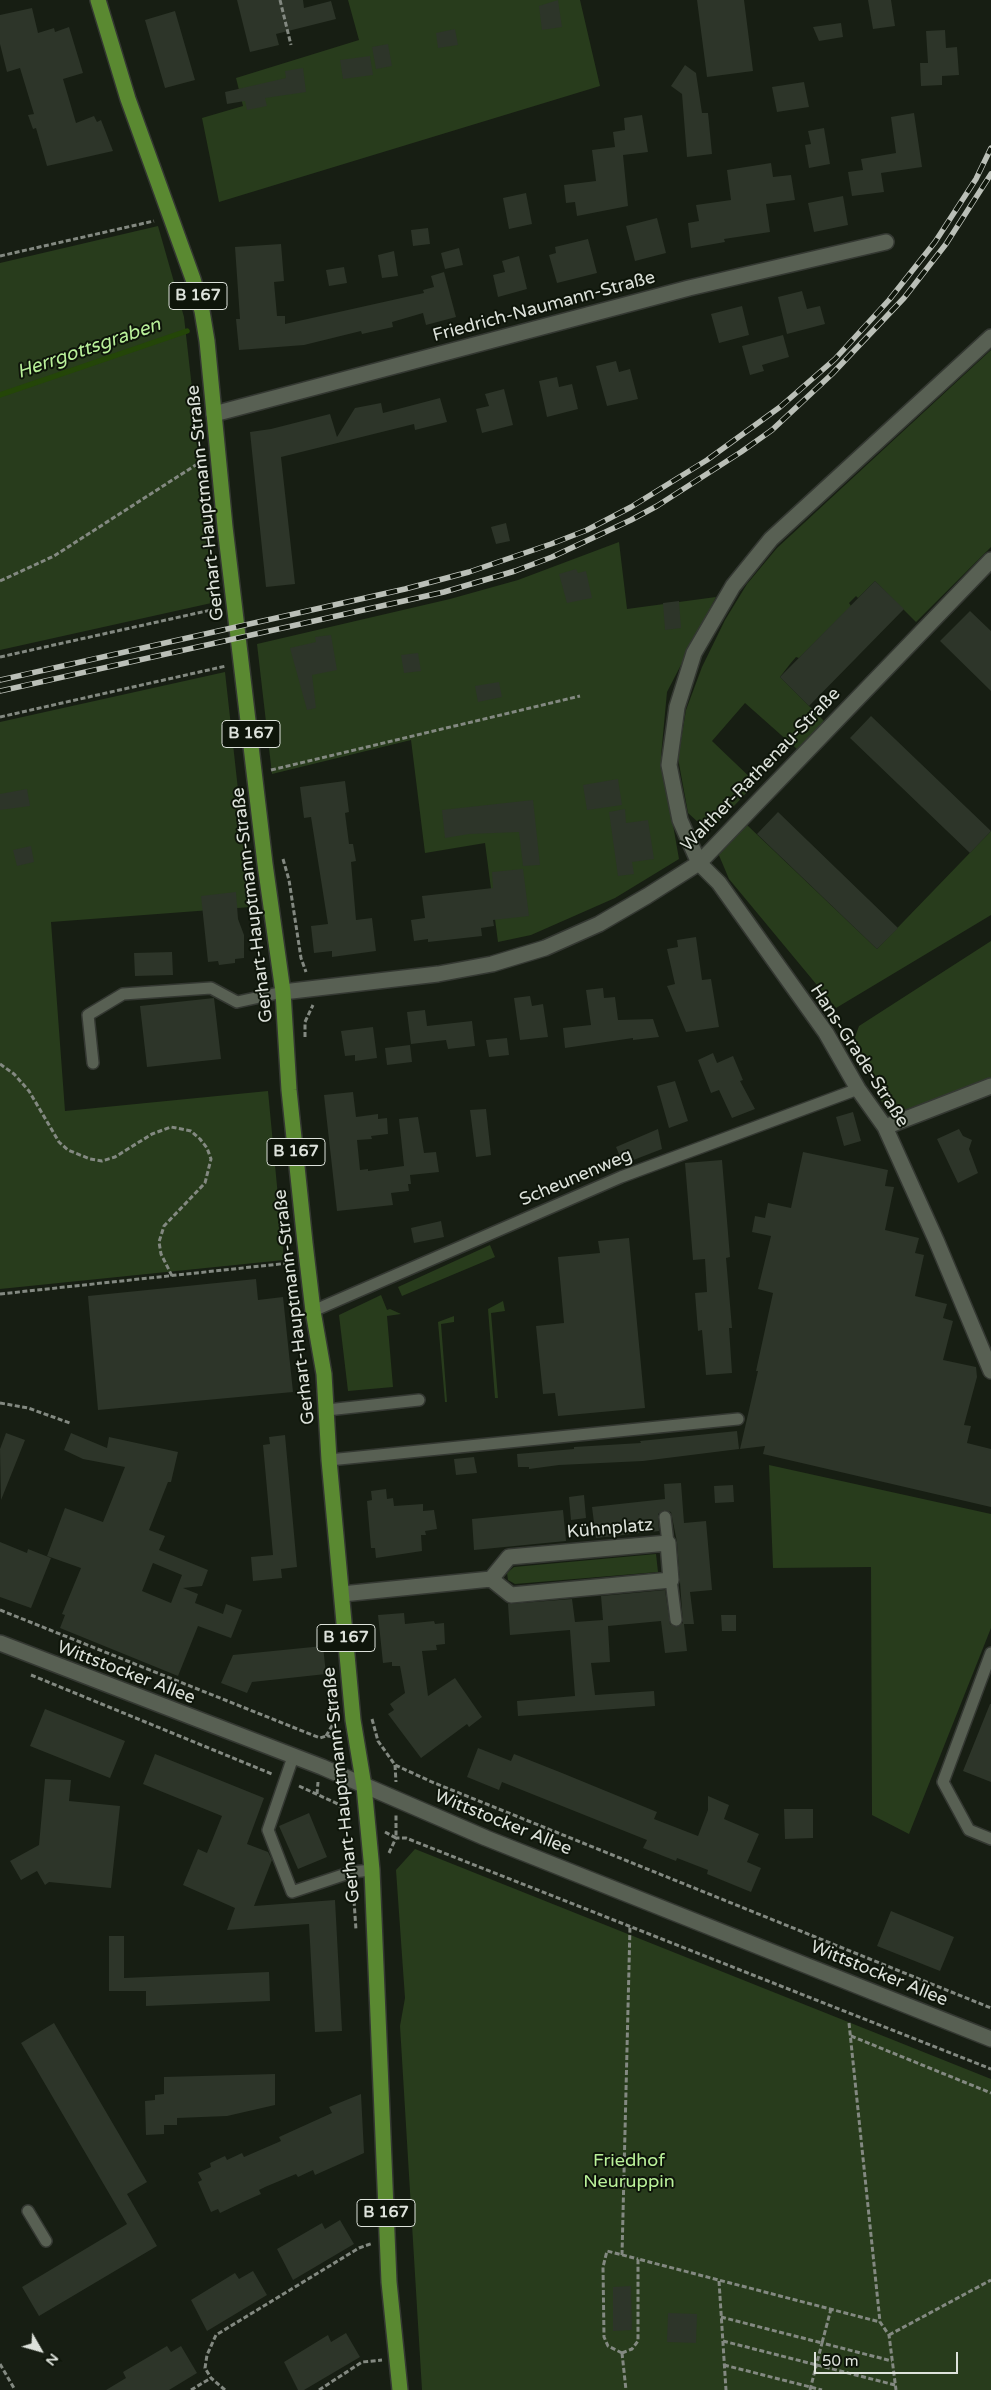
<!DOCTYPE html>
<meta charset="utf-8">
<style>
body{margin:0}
#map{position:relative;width:991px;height:2390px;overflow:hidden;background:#171e13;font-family:"Varela Round",sans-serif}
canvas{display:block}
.north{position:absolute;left:15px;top:2325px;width:50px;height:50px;-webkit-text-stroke:4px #0e150a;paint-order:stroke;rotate:128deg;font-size:14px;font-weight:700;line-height:20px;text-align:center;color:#dde2db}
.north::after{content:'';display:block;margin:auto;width:18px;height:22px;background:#dde2db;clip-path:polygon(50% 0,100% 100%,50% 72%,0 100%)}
.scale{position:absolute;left:814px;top:2352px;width:144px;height:22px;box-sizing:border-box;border:2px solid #dde2db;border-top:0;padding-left:6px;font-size:15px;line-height:18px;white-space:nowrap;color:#dde2db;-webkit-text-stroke:4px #0e150a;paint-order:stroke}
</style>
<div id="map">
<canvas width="991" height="2390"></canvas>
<div class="north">N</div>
<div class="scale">50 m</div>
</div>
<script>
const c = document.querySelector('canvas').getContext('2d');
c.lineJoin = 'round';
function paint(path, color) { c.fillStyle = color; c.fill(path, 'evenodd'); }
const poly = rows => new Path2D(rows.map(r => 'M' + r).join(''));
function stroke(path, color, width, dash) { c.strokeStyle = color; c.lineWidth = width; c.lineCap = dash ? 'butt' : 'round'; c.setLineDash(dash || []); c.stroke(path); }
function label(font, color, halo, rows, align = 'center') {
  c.font = font + ' "Varela Round",sans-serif'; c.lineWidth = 4; c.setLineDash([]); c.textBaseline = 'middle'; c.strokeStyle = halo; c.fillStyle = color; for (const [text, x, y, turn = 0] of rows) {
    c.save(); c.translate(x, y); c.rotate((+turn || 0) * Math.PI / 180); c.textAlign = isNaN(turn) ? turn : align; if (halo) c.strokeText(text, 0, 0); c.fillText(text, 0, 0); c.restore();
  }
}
const green = poly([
 [348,0,580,0,600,86,219,202,202,118,243,106,236,78,359,40],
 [158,226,184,317,216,602,0,650,0,263],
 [991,350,991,547,916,622,875,581,858,598,856,596,849,603,851,606,799,658,796,657,790,664,780,677,826,723,798,750,745,703,712,741,756,783,709,832,688,813,678,758,686,710,702,667,725,620,747,584,777,548],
 [619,542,627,609,716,597,667,692,661,756,679,859,615,898,531,935,498,942,485,843,425,853,411,740,272,774,257,644,450,599,518,580],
 [225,672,251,907,51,922,65,1111,268,1091,284,1260,0,1289,0,722],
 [747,825,877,949,991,831,991,915,836,1008,729,879,718,853],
 [991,941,991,1078,908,1109,894,1112,885,1106,879,1098,885,1093,853,1043,859,1026],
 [490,1245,495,1257,402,1296,398,1287],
 [381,1295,387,1310,390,1309,401,1314,387,1316,393,1387,348,1391,339,1315],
 [503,1301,505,1311,491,1313,498,1398,495,1398,488,1309],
 [454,1316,454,1322,441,1324,447,1402,445,1402,438,1322],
 [769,1465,991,1514,991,1628,909,1834,872,1815,871,1567,773,1568],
 [656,1554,658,1572,515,1584,508,1580,507,1573,514,1567],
 [415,1849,991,2079,991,2390,422,2390,400,2026,405,1998,396,1870]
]);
const stream = poly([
 [0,395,187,331]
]);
const building = poly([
 [237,0,303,0,304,8,331,1,336,19,276,34,279,45,250,52],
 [558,0,562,27,542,30,539,6],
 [697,0,744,0,753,71,707,77],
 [868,0,891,0,895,26,873,29],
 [32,8,38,33,54,28,55,32,69,27,83,73,63,79,76,123,94,116,97,122,101,120,113,151,47,166,36,128,33,129,28,115,34,114,20,68,7,72,0,44,0,15],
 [175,11,195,80,165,88,145,20],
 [841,23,843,37,819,41,813,27],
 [455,29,458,45,438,48,436,33],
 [945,30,946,48,957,47,959,75,942,76,942,85,921,86,920,63,928,63,926,31],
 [388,44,392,66,376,69,372,47],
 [370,56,373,75,343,79,340,60],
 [685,65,696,73,702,113,708,113,712,154,687,157,682,94,671,86],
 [303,68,306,92,265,98,267,106,247,110,245,101,227,104,225,92,286,78,285,71],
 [804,82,809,107,777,112,772,87],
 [914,113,922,167,881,173,884,192,852,196,848,172,863,170,861,159,896,153,891,117],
 [642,115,648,152,623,155,628,206,577,216,575,202,566,203,564,185,596,181,592,150,615,147,613,132,625,130,624,118],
 [824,128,830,164,809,168,805,145,811,144,808,131],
 [771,163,773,177,791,175,795,200,766,204,770,232,724,239,725,242,691,248,688,223,699,221,696,205,731,200,727,170],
 [526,193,532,224,509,229,503,198],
 [843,196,848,225,814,232,808,203],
 [657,218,666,253,635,261,626,226],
 [428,228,430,244,413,246,411,230],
 [588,239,597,273,557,283,549,255,556,253,555,247],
 [281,244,284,281,274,282,277,316,285,316,285,324,424,293,423,290,434,287,431,276,444,272,456,317,426,325,423,313,392,322,393,327,362,334,361,331,304,345,239,350,236,319,240,319,235,247],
 [459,248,463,265,445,269,441,253],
 [394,251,398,276,382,278,378,255],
 [519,256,527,289,498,297,493,275,505,272,502,261],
 [344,267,347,283,329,286,326,270],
 [802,291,807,309,820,306,825,324,787,334,778,297],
 [742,306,749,335,719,343,711,314],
 [783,335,789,357,762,365,764,371,750,375,742,346],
 [616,361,619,372,630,369,638,399,607,406,596,366],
 [557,377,559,387,572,384,578,409,547,417,539,381],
 [504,389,513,425,482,433,476,409,489,406,485,394],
 [440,398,447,422,415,430,414,424,281,457,295,584,266,587,250,432,271,429,330,414,337,437,355,408,381,403,383,413],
 [506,523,510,541,496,544,491,527],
 [576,569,578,573,586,571,592,598,567,603,559,574],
 [875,581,904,609,809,706,780,677],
 [679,601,681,628,665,630,663,603],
 [970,611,991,631,991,691,940,641],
 [331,635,337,670,312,675,316,708,307,710,290,648,316,642,315,637],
 [418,653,421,671,404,673,401,655],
 [499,682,502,697,478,702,475,686],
 [871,716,991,831,970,853,850,738],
 [618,779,622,805,587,810,583,785],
 [345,781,349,812,345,813,349,844,353,844,356,861,351,862,356,920,372,918,376,951,332,957,332,951,314,953,311,926,328,924,311,817,304,818,300,787],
 [27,789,30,806,0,810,0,794],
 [533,800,540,865,523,866,519,832,469,834,445,838,442,810],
 [625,809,626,823,648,820,654,859,632,862,634,874,618,876,609,812],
 [778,812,898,928,877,949,757,834],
 [31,846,34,862,17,866,13,850],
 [523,869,529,916,493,920,494,926,481,928,482,936,428,942,428,939,414,941,411,920,425,918,422,896,493,888,492,872],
 [236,892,238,919,244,935,244,958,235,959,235,963,219,965,218,961,208,962,201,896],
 [696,937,702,980,711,979,719,1027,686,1032,667,986,675,984,667,949,678,947,677,940],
 [172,952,173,975,135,976,134,953],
 [603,988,604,998,615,997,618,1020,653,1019,659,1037,633,1040,633,1038,565,1048,563,1028,591,1025,586,990],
 [530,996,532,1006,543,1004,548,1037,520,1040,514,998],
 [214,998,221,1059,147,1067,140,1006],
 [425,1010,427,1026,472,1021,475,1046,448,1049,446,1040,411,1044,407,1012],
 [373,1027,377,1058,355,1061,355,1055,345,1056,341,1031],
 [507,1038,509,1055,489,1057,486,1040],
 [410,1045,412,1062,387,1065,385,1048],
 [713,1053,717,1063,733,1056,743,1080,740,1081,755,1109,732,1118,719,1090,711,1093,698,1060],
 [675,1081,688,1121,669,1128,657,1086],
 [353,1092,356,1117,378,1114,378,1119,387,1118,388,1134,371,1136,372,1139,357,1140,360,1170,368,1169,368,1171,404,1166,399,1119,418,1117,424,1153,436,1152,439,1172,410,1175,411,1184,408,1184,409,1191,391,1193,393,1205,337,1211,324,1095],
 [486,1109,491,1155,476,1157,470,1110],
 [853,1112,861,1141,844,1146,836,1117],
 [658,1129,662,1149,623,1164,616,1147],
 [959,1129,963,1136,972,1140,969,1149,978,1173,958,1183,937,1139],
 [803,1152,888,1170,885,1186,894,1187,885,1230,919,1238,915,1253,924,1255,915,1296,947,1304,943,1318,953,1321,943,1360,976,1367,977,1377,964,1425,971,1426,967,1443,991,1449,991,1507,763,1454,765,1446,740,1449,758,1371,756,1371,773,1293,758,1289,771,1236,752,1232,755,1216,765,1218,768,1203,791,1208],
 [722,1160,730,1257,726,1258,732,1328,729,1328,732,1373,706,1375,702,1330,698,1331,695,1293,707,1292,705,1259,693,1260,685,1163],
 [441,1221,444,1237,414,1243,411,1228],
 [629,1238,645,1408,558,1416,555,1393,543,1394,536,1326,564,1323,558,1257,600,1253,598,1241],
 [256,1279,258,1300,283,1297,293,1392,98,1410,88,1296],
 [737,1431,739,1449,643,1461,559,1465,529,1469,529,1467,518,1467,517,1454,574,1449,574,1447,641,1443,640,1441],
 [6,1433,25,1440,1,1500,0,1449],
 [71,1433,107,1448,109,1437,178,1452,171,1482,168,1482,149,1530,165,1536,159,1550,208,1570,202,1586,183,1588,198,1594,195,1603,223,1614,226,1604,242,1610,231,1638,198,1626,178,1676,60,1628,65,1615,62,1614,81,1568,47,1556,65,1508,103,1522,125,1467,83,1459,64,1450],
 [153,1563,182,1575,171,1603,142,1591],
 [285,1435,297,1567,281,1569,282,1578,253,1581,251,1557,273,1555,263,1445,270,1444,269,1437],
 [474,1457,477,1473,456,1475,454,1459],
 [681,1483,684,1523,706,1521,712,1590,690,1592,694,1624,684,1624,687,1651,665,1653,661,1621,608,1626,610,1662,591,1663,595,1695,654,1691,655,1706,518,1716,517,1701,575,1696,570,1630,510,1635,508,1604,572,1599,575,1622,603,1620,601,1596,665,1590,670,1624,676,1627,683,1623,677,1542,671,1512,664,1510,658,1514,659,1531,596,1538,592,1507,665,1499,664,1484],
 [733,1485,734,1502,715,1503,714,1486],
 [386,1489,387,1499,393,1498,394,1506,423,1504,423,1511,434,1510,437,1529,425,1531,426,1535,421,1535,422,1551,376,1558,375,1548,371,1548,367,1501,372,1500,371,1491],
 [584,1495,586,1518,571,1520,569,1497],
 [563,1510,566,1541,474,1550,472,1519],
 [0,1542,27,1553,28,1549,51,1558,31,1608,0,1597],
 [404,1613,405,1624,434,1621,435,1624,444,1623,445,1644,436,1645,437,1650,422,1651,428,1696,455,1678,482,1717,469,1727,467,1724,421,1758,388,1714,394,1710,390,1704,405,1693,400,1666,392,1666,392,1662,383,1663,378,1615],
 [721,1615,736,1615,736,1631,722,1631],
 [323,1646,326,1674,252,1682,247,1693,221,1683,233,1655],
 [990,1704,991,1704,991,1782,963,1771],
 [45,1709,125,1741,110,1778,30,1746],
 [478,1748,511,1761,514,1754,562,1773,657,1812,654,1819,698,1836,708,1810,708,1796,729,1805,724,1819,759,1834,747,1862,761,1868,751,1892,707,1874,708,1870,677,1858,676,1861,643,1848,647,1840,502,1782,499,1790,467,1777],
 [155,1754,264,1798,247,1844,268,1852,272,1860,254,1906,335,1900,342,2031,315,2032,309,1924,227,1930,235,1908,183,1885,198,1849,207,1853,222,1816,143,1784],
 [45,1779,71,1780,69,1801,120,1806,111,1888,49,1882,45,1885,37,1871,21,1880,10,1861,39,1845],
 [784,1809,813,1809,813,1838,785,1839],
 [309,1813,327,1857,298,1869,279,1826],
 [891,1911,954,1937,940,1971,877,1946],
 [109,1936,124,1936,124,1978,269,1972,270,2001,146,2006,146,1991,109,1991],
 [54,2023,147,2182,127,2194,157,2246,39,2316,22,2287,127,2224,21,2043],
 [275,2074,275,2105,227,2116,177,2118,177,2125,164,2125,164,2134,146,2135,145,2101,155,2100,155,2095,164,2094,164,2077],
 [361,2094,364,2153,315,2175,313,2170,298,2177,296,2174,265,2187,259,2190,261,2194,243,2202,220,2213,218,2209,211,2212,198,2182,202,2180,198,2173,211,2167,210,2163,225,2156,227,2160,242,2153,244,2157,281,2141,279,2137,332,2113,329,2107],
 [340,2220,354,2244,293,2280,277,2249,322,2223,325,2229],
 [253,2271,267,2295,207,2331,191,2300,235,2273,239,2279],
 [631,2286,632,2330,613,2331,613,2287],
 [668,2313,697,2314,696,2343,667,2342],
 [346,2333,360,2357,304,2390,298,2390,284,2362,328,2335,331,2342],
 [167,2346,171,2352,181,2346,197,2373,169,2390,106,2390,126,2378,123,2372]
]);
const path = poly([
 [280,0,291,45],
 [0,256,154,221],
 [0,581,54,556,202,461],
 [0,657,220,608],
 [0,717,226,666],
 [271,770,580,696],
 [283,859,289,880,301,958,306,972],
 [305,1037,305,1022,313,1005],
 [0,1064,14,1074,29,1091,59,1142,68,1150,90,1159,102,1161,115,1157,152,1134,171,1127,191,1131,200,1139,207,1148,211,1159,205,1183,164,1226,159,1242,161,1254,172,1276],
 [0,1294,289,1263],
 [304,1371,306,1384],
 [0,1403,28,1408,70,1423],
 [0,1610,320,1738,326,1736,340,1737],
 [31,1675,272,1774],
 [372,1719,378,1741,395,1765,432,1782,991,2008],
 [326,1736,333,1724,332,1699],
 [395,1765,396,1782],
 [299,1786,338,1804,349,1818],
 [317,1794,318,1782],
 [385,1832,396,1838,396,1815],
 [350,1839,351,1858],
 [389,1853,396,1838,406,1838,991,2069],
 [353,1886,356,1930],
 [849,2023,880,2322,889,2335,896,2390],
 [851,2036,991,2093],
 [622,2255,630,1926],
 [719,2281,726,2390],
 [721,2317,822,2343,831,2309],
 [889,2335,991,2280],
 [723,2341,895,2385],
 [622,2353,632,2349,638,2341,638,2259,880,2322],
 [622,2353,608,2346,604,2337,603,2267,607,2251,638,2259],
 [622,2353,626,2390],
 [0,2364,15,2390],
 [724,2365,822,2390],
 [191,2390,211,2378],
 [225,2390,211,2378,205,2368,207,2355,216,2335,359,2248,373,2243],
 [319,2390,362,2362,382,2360],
 [810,2390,822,2343,892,2361]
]);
const service = poly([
 [93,1063,88,1015,123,994,211,988,237,1002,283,992],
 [313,1311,621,1177,858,1089],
 [327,1410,419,1400],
 [329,1460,738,1419],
 [665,1517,668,1543],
 [671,1580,676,1620],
 [991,1653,943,1782,969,1830,991,1839],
 [293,1757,268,1830,292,1892,352,1872,372,1870],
 [28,2211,46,2241]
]);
const minor = poly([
 [991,337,771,539,733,586,694,653,677,707,669,765,680,820,699,863,719,883,826,1033,858,1089,885,1127,936,1240,991,1371],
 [214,414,689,288,886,242],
 [283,992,438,974,492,964,545,948,599,924,647,896,699,863,991,560],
 [885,1127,991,1086],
 [342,1594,491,1579,511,1595,671,1580,668,1543,509,1557,491,1579]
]);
const secondary = poly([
 [0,1643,322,1767,486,1838,991,2039]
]);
const primary = poly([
 [98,0,128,99,193,279,202,311,207,341,225,527,265,864,283,992,289,1090,305,1243,313,1311,324,1374,329,1460,353,1720,364,1786,372,1870,389,2282,400,2390]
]);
const rail = poly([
 [0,680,405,589,469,572,551,544,587,530,631,507,707,460,780,407,835,359,889,300,935,242,976,179,991,148],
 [0,691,444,592,515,571,552,557,631,520,657,506,741,452,772,430,832,374,904,298,946,244,991,174]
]);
const shields = [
 [198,296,58],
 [251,734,58],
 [296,1152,58],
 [346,1638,58],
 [386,2213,58]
];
const shieldNames = [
 ["B 167",198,296],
 ["B 167",251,734],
 ["B 167",296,1152],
 ["B 167",346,1638],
 ["B 167",386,2213]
];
const streetNames = [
 ["Friedrich-Naumann-Straße",544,307,-15],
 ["Gerhart-Hauptmann-Straße",206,503,-96],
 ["Walther-Rathenau-Straße",761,770,-46],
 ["Gerhart-Hauptmann-Straße",253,905,-97],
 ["Hans-Grade-Straße",859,1056,57],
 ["Scheunenweg",576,1178,-23],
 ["Gerhart-Hauptmann-Straße",295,1307,-97],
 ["Kühnplatz",610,1529,-5],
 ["Wittstocker Allee",126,1673,21],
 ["Gerhart-Hauptmann-Straße",342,1785,-96],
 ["Wittstocker Allee",503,1823,22],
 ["Wittstocker Allee",879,1974,22]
];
const parkNames = [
 ["Friedhof",629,2161],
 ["Neuruppin",629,2182]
];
const waterNames = [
 ["Herrgottsgraben",89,349,-19]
];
paint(green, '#283c1c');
stroke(stream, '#244608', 5.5);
paint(building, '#2d3529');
stroke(service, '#343832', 14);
stroke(minor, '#343832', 18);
stroke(secondary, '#343832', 18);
stroke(primary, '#343832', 18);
stroke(path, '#838981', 3, [5, 2.5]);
stroke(service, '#586053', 11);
stroke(minor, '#586053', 15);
stroke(secondary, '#586053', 15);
stroke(primary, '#5a8931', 15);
stroke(rail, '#babfb7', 5.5);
stroke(rail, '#0e150a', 4, [11]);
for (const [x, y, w] of shields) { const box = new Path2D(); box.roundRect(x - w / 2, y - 13.5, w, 27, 4); c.fillStyle = '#0e150a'; c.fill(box); stroke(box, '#dde2db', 1); }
label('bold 16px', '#dde2db', null, shieldNames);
label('18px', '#dde2db', '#0e150a', streetNames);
label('18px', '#baf19a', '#0e150a', parkNames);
label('italic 19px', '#b9f09a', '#0e150a', waterNames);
</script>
